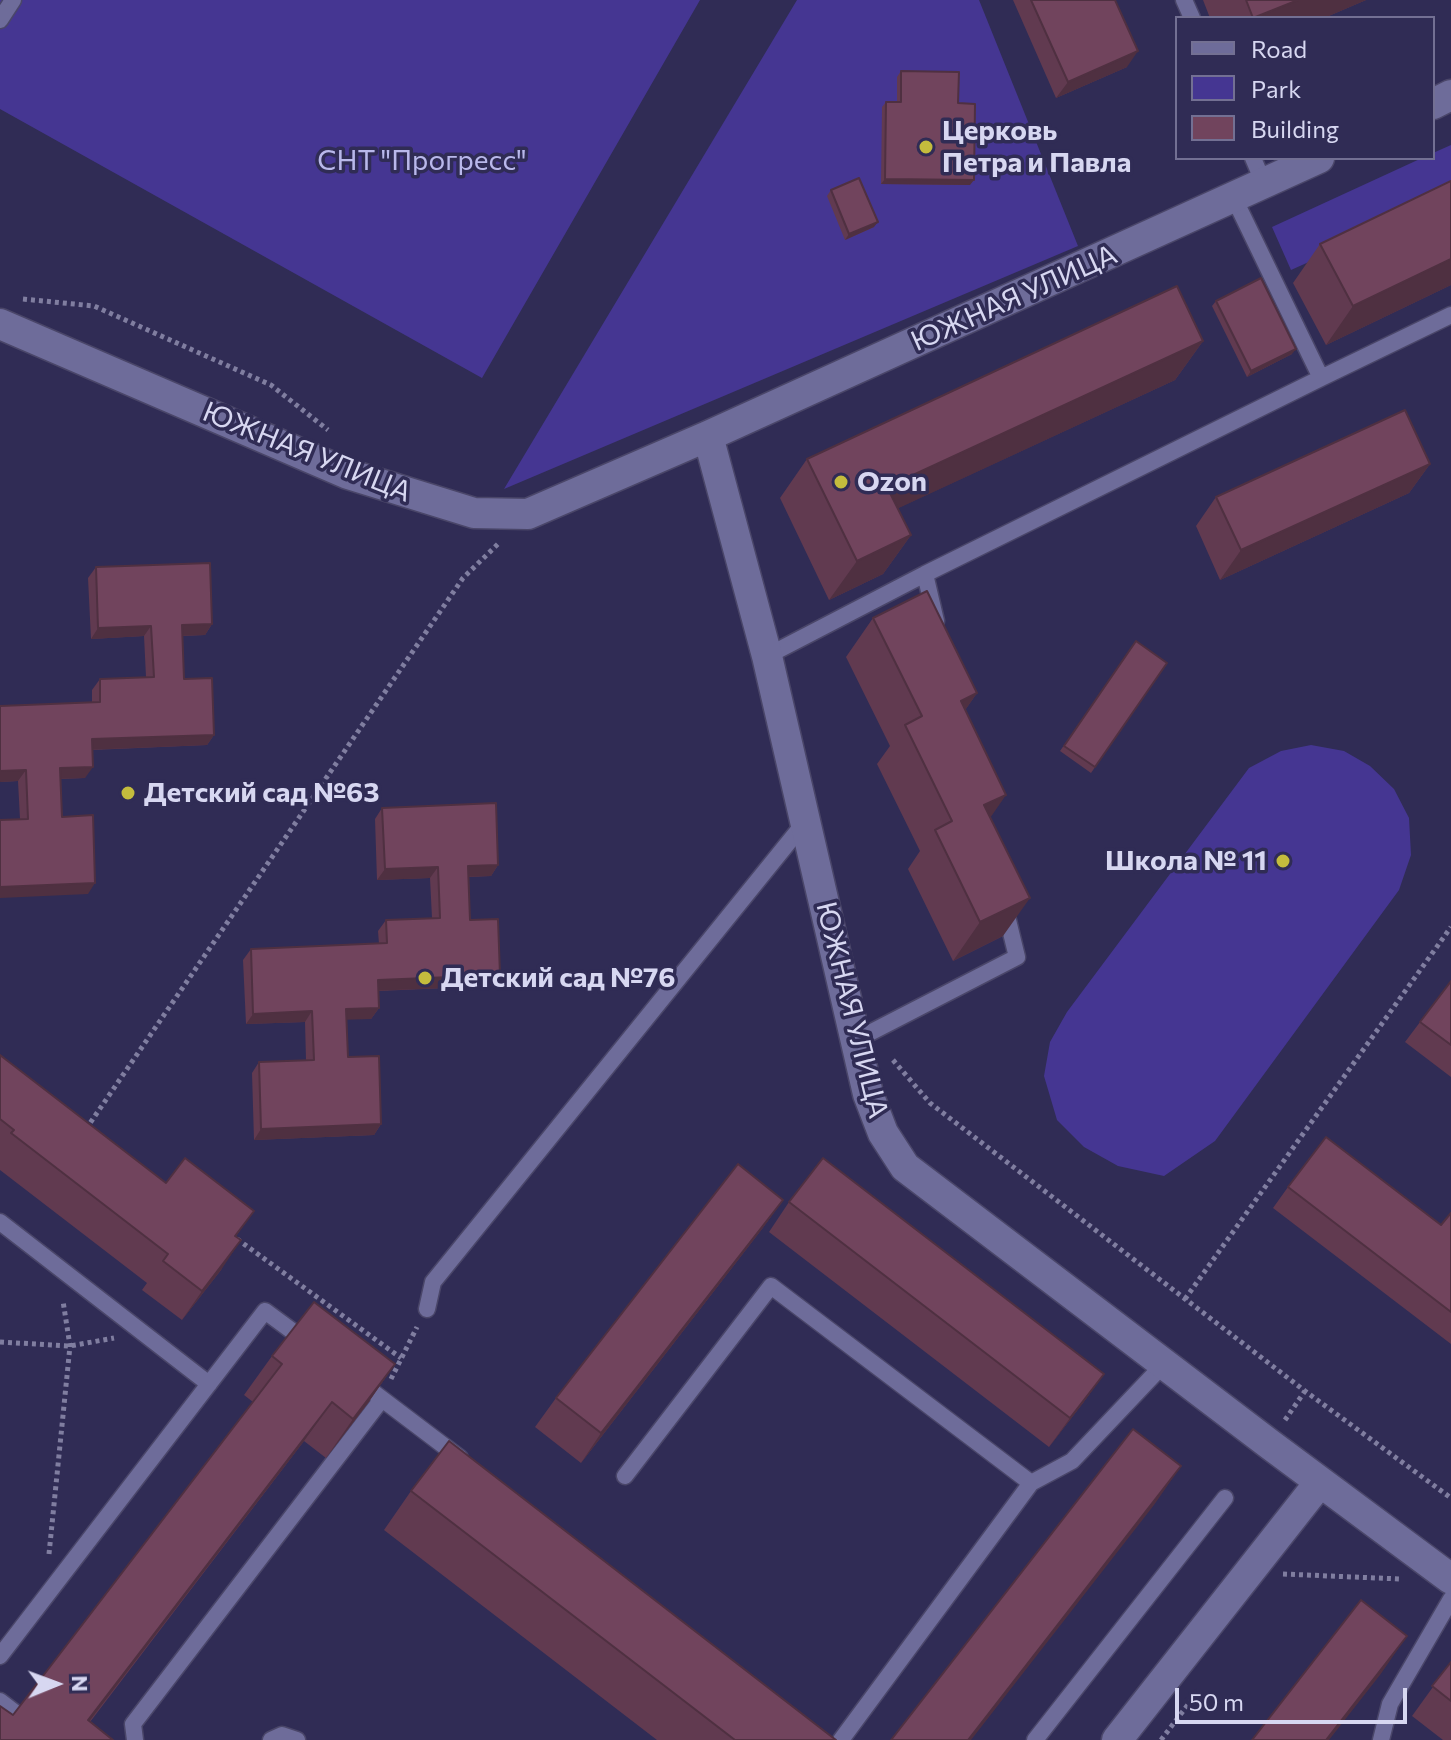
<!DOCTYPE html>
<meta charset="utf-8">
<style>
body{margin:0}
#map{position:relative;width:1451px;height:1740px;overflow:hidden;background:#302c55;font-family:Commissioner,sans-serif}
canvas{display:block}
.legend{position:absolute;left:1175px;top:16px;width:260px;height:144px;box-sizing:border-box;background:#302c55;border:2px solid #737093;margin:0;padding:10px 14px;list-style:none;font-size:24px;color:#d7d7f1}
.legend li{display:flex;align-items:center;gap:16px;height:40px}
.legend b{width:40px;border:2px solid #737093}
.north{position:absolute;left:16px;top:1644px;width:80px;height:80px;-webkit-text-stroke:6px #302c55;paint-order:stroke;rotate:89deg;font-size:22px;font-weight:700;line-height:32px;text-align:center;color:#d7d7f1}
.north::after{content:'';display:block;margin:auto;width:28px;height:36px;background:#d7d7f1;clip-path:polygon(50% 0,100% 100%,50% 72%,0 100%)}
.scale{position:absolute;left:1175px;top:1688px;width:232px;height:36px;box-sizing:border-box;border:4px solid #d7d7f1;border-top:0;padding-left:10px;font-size:24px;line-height:28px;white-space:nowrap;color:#d7d7f1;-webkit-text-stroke:6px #302c55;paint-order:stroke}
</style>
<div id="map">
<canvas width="1451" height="1740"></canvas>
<ul class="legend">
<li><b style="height:10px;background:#6e6c9a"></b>Road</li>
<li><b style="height:22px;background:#453692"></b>Park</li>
<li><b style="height:22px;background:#71445d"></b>Building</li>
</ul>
<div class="north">N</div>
<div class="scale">50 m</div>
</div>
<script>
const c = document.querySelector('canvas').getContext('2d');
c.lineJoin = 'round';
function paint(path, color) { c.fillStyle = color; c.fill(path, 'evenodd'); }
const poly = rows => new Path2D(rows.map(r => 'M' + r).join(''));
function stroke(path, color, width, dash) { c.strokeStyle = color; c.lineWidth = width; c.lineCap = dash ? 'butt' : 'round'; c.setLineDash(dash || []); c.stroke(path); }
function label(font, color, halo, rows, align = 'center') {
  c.font = font + ' Commissioner,sans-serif'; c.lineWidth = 7; c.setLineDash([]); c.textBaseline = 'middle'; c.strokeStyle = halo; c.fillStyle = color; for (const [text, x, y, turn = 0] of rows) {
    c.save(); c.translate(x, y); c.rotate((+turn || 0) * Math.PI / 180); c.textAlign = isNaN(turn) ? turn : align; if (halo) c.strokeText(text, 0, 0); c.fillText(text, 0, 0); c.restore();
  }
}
const green = poly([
 [0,0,700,0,482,378,0,109],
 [797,0,979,0,1078,246,504,489],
 [1451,145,1451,198,1291,270,1272,227,1422,158,1433,158,1433,153],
 [1311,745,1344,751,1370,766,1394,789,1409,818,1411,855,1399,890,1215,1141,1164,1176,1118,1166,1084,1147,1057,1120,1044,1076,1050,1042,1067,1012,1249,768,1281,751]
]);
const path = poly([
 [23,299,94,306,271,385,328,430],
 [893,1060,930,1103,1305,1391,1451,1498],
 [86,1129,463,578,499,543],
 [237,1239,401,1358],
 [1185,1299,1451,927],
 [0,1342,70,1346,114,1338],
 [391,1379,417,1327],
 [1285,1420,1305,1391],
 [49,1554,70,1346,63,1301],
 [1283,1574,1400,1579],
 [1161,1740,1193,1698]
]);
const service = poly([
 [1184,0,1192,18],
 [0,20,13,0],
 [1253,158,1264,184],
 [1234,198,1321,378,1451,315],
 [925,574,1321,378],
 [767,656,925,574,936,621],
 [856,1040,1017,957,1005,908],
 [0,1222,209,1384],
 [427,1309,433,1282,805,822],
 [357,1380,460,1458],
 [625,1476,771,1286,1031,1483],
 [0,1656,265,1311,307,1342],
 [0,1701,17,1714],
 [135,1740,133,1724,382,1399],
 [271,1740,282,1735,297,1740],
 [841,1740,1031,1483,1072,1461,1164,1364],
 [1035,1740,1225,1498],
 [1381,1740,1390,1704,1451,1599]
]);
const minor = poly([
 [1433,104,1451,95],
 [0,324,348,474,474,513,528,514,708,436,1319,158],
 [708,436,767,656,868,1094,883,1133,905,1167,1268,1443,1451,1579],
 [1117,1740,1320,1482]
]);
const wall = poly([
 [1013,0,1115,0,1127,67,1056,98],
 [1203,0,1366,0,1324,18,1210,18],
 [901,71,958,103,970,185,881,184,882,107,886,102,897,102,897,77],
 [1451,181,1451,285,1326,345,1293,283,1320,244],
 [831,190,874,227,845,240,827,196],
 [1216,301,1292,354,1247,377,1212,306],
 [1203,341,1175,380,898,508,911,535,883,574,829,600,780,498,807,459],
 [1430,464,1409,493,1220,580,1196,526,1216,497],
 [96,567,212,624,205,635,182,636,184,679,214,735,207,745,92,750,85,778,60,779,62,817,88,894,20,819,18,781,0,782,92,703,92,690,100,679,146,677,144,636,91,639,88,578],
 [873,618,977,693,965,710,990,817,1003,936,953,961,908,869,920,851,877,764,890,746,846,657],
 [1136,641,1167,663,1091,773,1060,751],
 [382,808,498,865,491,876,469,877,470,920,500,975,493,986,378,991,379,1008,371,1019,346,1019,348,1057,381,1124,374,1135,254,1140,252,1073,259,1062,306,1060,305,1022,246,1024,243,960,251,949,379,944,378,931,386,920,432,918,430,878,377,880,375,819],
 [1451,981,1451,1077,1405,1042],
 [0,1055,166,1183,254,1211,236,1236,221,1270,182,1320,142,1290,147,1283,0,1170],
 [1288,1187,1441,1225,1451,1213,1451,1344,1273,1208],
 [783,1200,762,1229,581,1463,535,1427,556,1398],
 [789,1202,1104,1374,1083,1403,1049,1447,769,1232],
 [272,1356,395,1364,368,1403,326,1458,304,1441,90,1722,13,1715,253,1402,244,1395],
 [411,1491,836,1740,657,1740,384,1530],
 [1451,1662,1451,1740,1443,1740,1412,1716]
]);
const shadedWall = poly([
 [1298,0,1366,0,1324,18,1253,18],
 [1138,51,1127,67,1056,98,1068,82],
 [885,179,974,180,970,185,881,184],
 [878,222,874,227,845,240,849,234],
 [1451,259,1451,285,1326,345,1353,306],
 [1203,341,1175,380,860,526,887,487],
 [1296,349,1292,354,1247,377,1251,371],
 [1430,464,1409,493,1220,580,1241,550],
 [911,535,883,574,829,600,857,561],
 [212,624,205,635,174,636,182,625],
 [151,626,144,636,91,639,98,628],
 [977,693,950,732,961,701],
 [214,735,207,745,84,750,92,739],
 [93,767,85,778,52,779,60,768],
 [26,770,18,781,0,782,0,771],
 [1006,795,979,834,984,805],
 [498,865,491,876,461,877,468,866],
 [438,867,430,878,377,880,385,869],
 [95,883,88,894,0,898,0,887],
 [1030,898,1003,936,953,961,980,922],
 [500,975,493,986,370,991,378,980],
 [379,1008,371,1019,338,1020,346,1009],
 [312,1011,305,1022,246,1024,253,1014],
 [381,1124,374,1135,254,1140,261,1129],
 [783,1200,762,1229,581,1463,601,1433],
 [241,1240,221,1270,182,1320,202,1291],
 [395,1364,368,1403,326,1458,353,1419],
 [1104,1374,1083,1403,1049,1447,1070,1418],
 [332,1402,304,1441,75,1740,88,1720],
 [1181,1466,1154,1505,971,1740,968,1740],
 [1407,1636,1380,1675,1329,1740,1326,1740]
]);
const building = poly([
 [1031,0,1115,0,1138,51,1068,82,1031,0],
 [1246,0,1298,0,1253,18,1246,0],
 [901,71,959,72,958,103,975,104,974,180,885,179,886,102,901,102,901,71],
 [859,178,878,222,849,234,831,190,859,178],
 [1451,181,1451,259,1353,306,1320,244,1451,181],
 [1261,278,1296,349,1251,371,1216,301,1261,278],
 [1177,286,1203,341,887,487,911,535,857,561,807,459,1177,286],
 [1405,410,1430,464,1241,550,1216,497,1405,410],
 [210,563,212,624,182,625,184,679,212,678,214,735,92,739,93,767,60,768,62,817,93,815,95,883,0,887,0,820,28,819,26,770,0,771,0,706,100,702,100,679,154,677,151,626,98,628,96,567,210,563],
 [927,591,977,693,961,701,1006,795,984,805,1030,898,980,922,935,830,952,821,905,725,922,716,873,618,927,591],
 [1136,641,1167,663,1095,767,1064,746,1136,641],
 [496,803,498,865,468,866,470,920,498,919,500,975,378,980,379,1008,346,1009,348,1057,379,1056,381,1124,261,1129,259,1062,314,1060,312,1011,253,1014,251,949,387,943,386,920,440,918,438,867,385,869,382,808,496,803],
 [1451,981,1451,1045,1420,1022,1451,981],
 [0,1055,166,1183,185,1158,254,1211,235,1236,241,1240,202,1291,163,1261,168,1254,11,1133,14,1130,0,1119,0,1055],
 [1326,1137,1441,1225,1451,1213,1451,1312,1288,1187,1326,1137],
 [823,1158,1104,1374,1070,1418,789,1202,823,1158],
 [738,1164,783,1200,601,1433,556,1398,738,1164],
 [314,1302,395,1364,353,1419,332,1402,88,1720,113,1740,0,1740,0,1706,13,1715,282,1364,272,1356,314,1302],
 [1133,1429,1181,1466,968,1740,891,1740,1133,1429],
 [449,1441,836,1740,735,1740,411,1491,449,1441],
 [1361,1600,1407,1636,1326,1740,1252,1740,1361,1600],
 [1451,1662,1451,1701,1432,1686,1451,1662]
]);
const markers = [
 [926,147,8,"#c4bc3d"],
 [841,482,8,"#c4bc3d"],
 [128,793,8,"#c4bc3d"],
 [1283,861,8,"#c4bc3d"],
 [425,978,8,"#c4bc3d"]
];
const poiNames = [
 ["Церковь",942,131],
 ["Петра и Павла",942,163],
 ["Ozon",857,482],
 ["Детский сад №63",144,793],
 ["Школа № 11",1267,861,"right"],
 ["Детский сад №76",441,978]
];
const parkNames = [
 ["СНТ \"Прогресс\"",422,161]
];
const streetNames = [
 ["ЮЖНАЯ УЛИЦА",1014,298,-24],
 ["ЮЖНАЯ УЛИЦА",307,452,22],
 ["ЮЖНАЯ УЛИЦА",852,1010,76]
];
paint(green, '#453692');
stroke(service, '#4a4669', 19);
stroke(minor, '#4a4669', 33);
stroke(path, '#807ea0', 5, [4, 4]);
stroke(service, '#6e6c9a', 16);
stroke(minor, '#6e6c9a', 30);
paint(wall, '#613a50');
paint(shadedWall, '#4f3041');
paint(building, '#71445d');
stroke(building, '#4f3041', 2);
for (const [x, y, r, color] of markers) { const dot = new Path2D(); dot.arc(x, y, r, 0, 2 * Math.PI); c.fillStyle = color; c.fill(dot); stroke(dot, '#302c55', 3); }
label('bold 28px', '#d7d7f1', '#302c55', poiNames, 'left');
label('28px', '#b9b8eb', '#302c55', parkNames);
label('28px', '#d7d7f1', '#302c55', streetNames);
</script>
